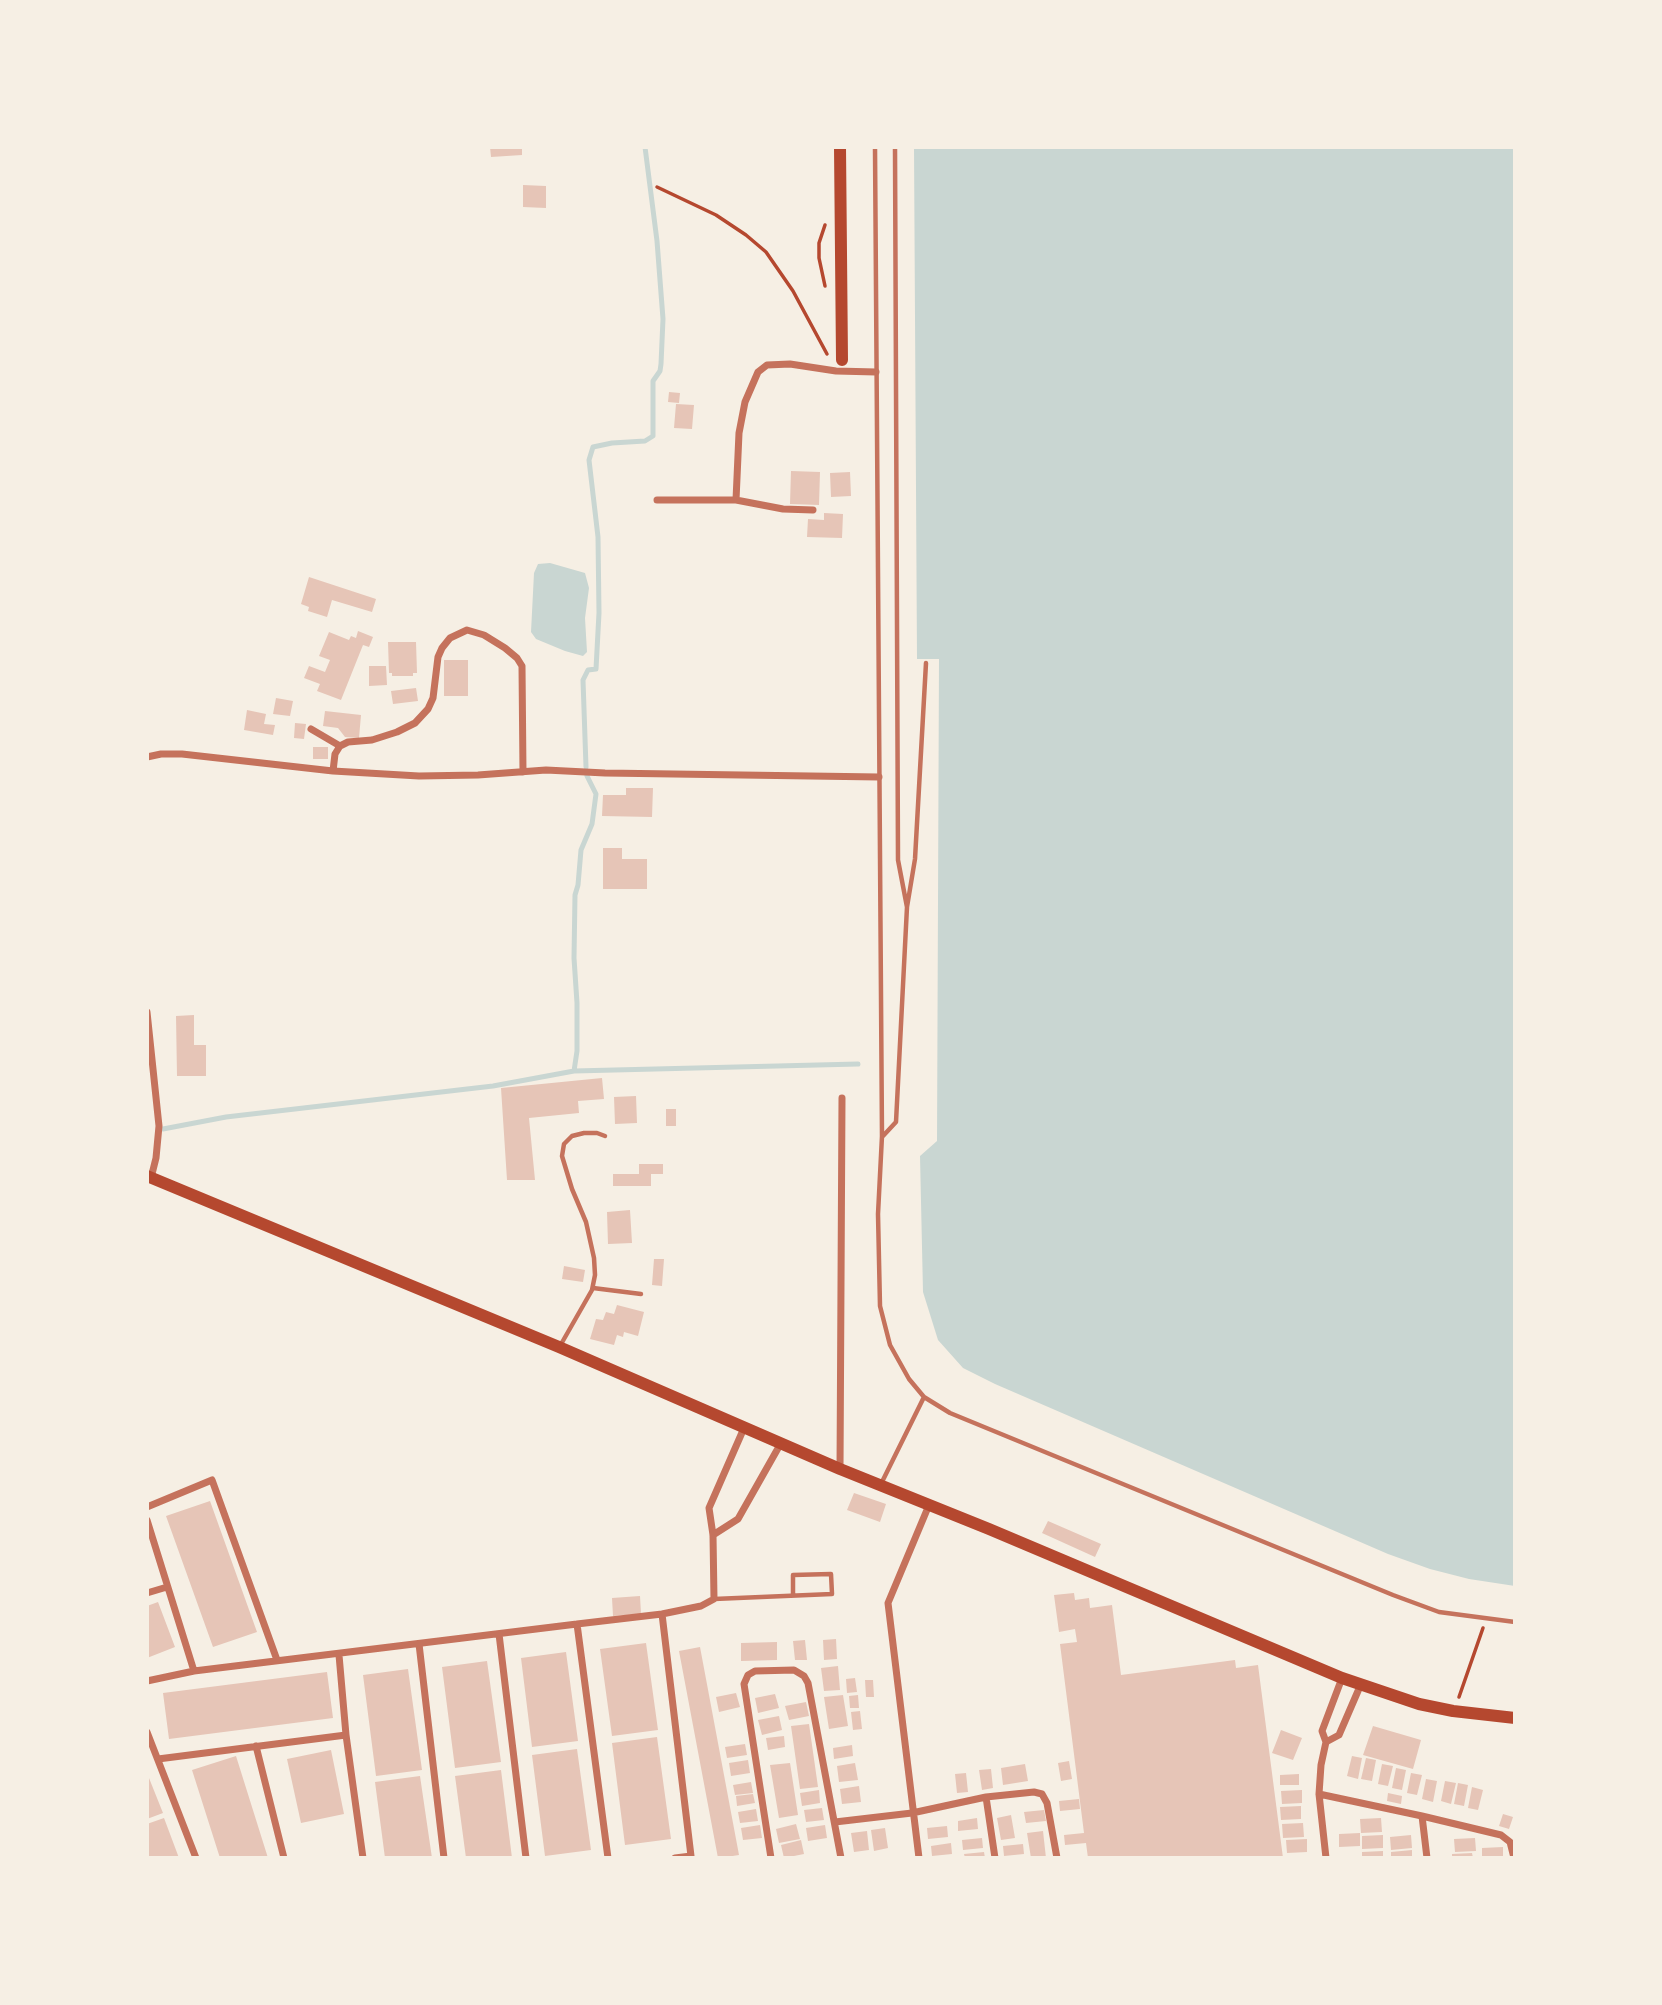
<!DOCTYPE html>
<style>
body{margin:0}
#map{position:relative;width:1662px;height:2005px;overflow:hidden;background:#f6efe4;font-family:"DM Sans",sans-serif}
canvas{display:block}
.frame{position:absolute;inset:0;border:149px solid #f6efe4;pointer-events:none}
</style>
<div id="map">
<canvas width="1662" height="2005"></canvas>
<div class="frame"></div>
</div>
<script>
const c = document.querySelector('canvas').getContext('2d');
c.lineJoin = 'round';
function paint(path, color) { c.fillStyle = color; c.fill(path, 'evenodd'); }
const poly = rows => new Path2D(rows.map(r => 'M' + r).join(''));
function stroke(path, color, width, dash) { c.strokeStyle = color; c.lineWidth = width; c.lineCap = dash ? 'butt' : 'round'; c.setLineDash(dash || []); c.stroke(path); }
const water = poly([
 [914,147,1515,147,1515,1586,1469,1579,1430,1569,1388,1554,995,1384,963,1368,938,1340,923,1292,920,1156,937,1141,939,659,917,659],
 [550,563,585,573,589,588,585,618,587,652,583,656,565,651,536,639,531,632,534,573,538,564]
]);
const stream = poly([
 [586,767,583,680,588,670,596,669,599,613,598,537,589,460,593,447,612,443,645,441,653,436,653,381,660,371,661,364,663,319,657,241,645,147],
 [574,1071,577,1051,577,1003,574,958,575,895,578,885,581,850,592,824,596,794,587,776],
 [163,1129,226,1117,493,1086,574,1071,858,1064]
]);
const building = poly([
 [490,147,522,147,522,155,491,157],
 [523,185,546,186,546,208,523,207],
 [669,392,680,393,679,403,668,402],
 [676,404,694,405,692,429,674,428],
 [791,471,820,472,819,505,790,504],
 [850,472,851,496,831,497,830,473],
 [824,513,843,514,842,538,807,537,808,519,824,520],
 [309,577,376,599,372,612,332,600,327,617,308,611,309,607,301,604],
 [358,631,373,637,369,647,363,645,341,700,317,691,320,684,304,678,309,666,325,672,330,660,319,656,329,632,349,640,351,636,356,638],
 [388,642,416,642,417,673,413,673,413,676,392,676,392,673,389,673],
 [444,660,468,660,468,696,444,696],
 [369,666,386,666,387,685,369,686],
 [416,688,418,701,393,704,391,691],
 [276,698,293,701,290,716,273,714],
 [247,710,266,714,264,724,275,725,273,735,244,730],
 [325,711,361,715,359,738,345,737,338,728,323,726],
 [295,723,306,724,304,739,294,738],
 [313,747,328,747,328,759,313,759],
 [626,788,653,788,652,817,602,816,603,795,626,795],
 [603,848,622,848,622,859,647,859,647,889,603,889],
 [194,1015,194,1045,206,1045,206,1076,177,1076,176,1016],
 [602,1078,604,1099,578,1101,579,1113,529,1118,535,1180,507,1180,501,1088],
 [636,1096,637,1123,615,1124,614,1097],
 [666,1109,676,1109,676,1126,666,1126],
 [639,1164,663,1164,663,1174,651,1174,651,1186,613,1186,613,1174,639,1174],
 [630,1210,632,1243,608,1244,607,1212],
 [654,1259,664,1259,662,1286,652,1285],
 [564,1266,585,1270,583,1282,562,1279],
 [617,1305,644,1312,638,1336,624,1332,623,1337,617,1335,614,1345,590,1339,596,1319,603,1320,606,1312,614,1314],
 [854,1493,886,1504,880,1522,847,1510],
 [210,1501,257,1632,213,1647,166,1516],
 [1048,1521,1101,1544,1095,1557,1042,1533],
 [1074,1593,1075,1600,1089,1598,1090,1608,1112,1605,1121,1675,1235,1660,1236,1668,1258,1665,1283,1858,1088,1858,1086,1843,1065,1845,1064,1835,1084,1833,1060,1644,1077,1642,1075,1629,1059,1632,1054,1595],
 [640,1596,641,1614,613,1616,612,1598],
 [158,1602,175,1647,147,1658,147,1606],
 [836,1639,837,1659,824,1660,823,1640],
 [805,1640,807,1660,795,1660,793,1641],
 [777,1642,777,1660,741,1661,741,1643],
 [646,1643,658,1730,612,1736,600,1649],
 [700,1647,739,1855,720,1858,718,1858,679,1651],
 [566,1652,578,1741,532,1747,521,1658],
 [487,1661,501,1762,455,1768,442,1667],
 [838,1666,840,1690,824,1691,821,1668],
 [408,1669,422,1770,376,1776,363,1675],
 [327,1672,333,1718,169,1739,163,1693],
 [855,1678,857,1692,847,1693,846,1679],
 [865,1680,873,1680,874,1697,866,1697],
 [736,1693,740,1707,719,1712,716,1697],
 [775,1694,779,1708,758,1713,755,1698],
 [843,1695,848,1726,829,1729,824,1697],
 [858,1695,859,1708,850,1708,849,1696],
 [806,1702,809,1716,789,1720,785,1706],
 [860,1711,862,1729,853,1730,851,1712],
 [779,1716,782,1730,762,1735,758,1720],
 [809,1724,818,1787,800,1789,791,1726],
 [1373,1726,1421,1740,1413,1769,1363,1755],
 [1281,1730,1302,1738,1293,1760,1272,1753],
 [784,1736,785,1747,768,1750,766,1738],
 [657,1737,671,1839,625,1845,612,1743],
 [745,1744,747,1755,727,1758,725,1747],
 [852,1745,853,1756,834,1759,833,1748],
 [577,1749,591,1850,545,1856,532,1755],
 [331,1750,344,1814,301,1823,287,1759],
 [236,1756,268,1858,220,1858,192,1770],
 [1352,1756,1362,1758,1358,1779,1347,1776],
 [1366,1758,1376,1760,1372,1781,1361,1779],
 [748,1760,750,1773,731,1776,729,1763],
 [1069,1761,1072,1779,1061,1781,1058,1763],
 [790,1763,798,1815,779,1818,770,1765],
 [855,1763,858,1780,839,1782,837,1766],
 [1025,1764,1028,1781,1003,1785,1001,1768],
 [1382,1764,1393,1766,1388,1786,1378,1784],
 [1396,1768,1406,1770,1402,1790,1392,1788],
 [991,1769,993,1788,982,1790,979,1770],
 [501,1770,512,1858,466,1858,455,1776],
 [147,1773,163,1813,147,1819],
 [966,1773,968,1792,957,1793,955,1774],
 [1411,1773,1422,1775,1417,1795,1407,1793],
 [1299,1774,1299,1785,1280,1785,1280,1775],
 [420,1776,432,1858,385,1858,375,1782],
 [1426,1779,1437,1781,1433,1802,1422,1799],
 [1445,1781,1456,1783,1451,1804,1441,1801],
 [751,1782,753,1793,735,1795,733,1785],
 [1458,1783,1468,1785,1464,1806,1454,1804],
 [859,1786,861,1802,842,1804,840,1789],
 [1472,1787,1483,1790,1478,1810,1468,1808],
 [819,1790,820,1803,802,1806,800,1793],
 [1302,1790,1302,1803,1282,1804,1281,1791],
 [1388,1793,1402,1796,1401,1804,1387,1801],
 [753,1794,755,1803,737,1806,736,1796],
 [1079,1799,1080,1809,1060,1811,1059,1801],
 [1301,1806,1301,1819,1281,1820,1280,1807],
 [822,1808,824,1820,806,1822,804,1810],
 [756,1809,758,1821,740,1823,738,1812],
 [1044,1810,1046,1821,1026,1823,1024,1812],
 [1503,1814,1513,1817,1509,1829,1499,1826],
 [1011,1815,1015,1838,1001,1840,997,1818],
 [164,1818,179,1858,147,1858,147,1824],
 [977,1818,978,1829,958,1831,958,1821],
 [1381,1818,1382,1832,1361,1833,1360,1819],
 [1303,1823,1304,1837,1283,1838,1282,1824],
 [796,1824,800,1839,779,1843,776,1829],
 [760,1825,762,1838,743,1840,741,1828],
 [825,1825,827,1838,808,1841,806,1828],
 [947,1826,948,1837,928,1839,927,1828],
 [885,1828,888,1848,874,1851,871,1830],
 [867,1831,869,1850,854,1852,851,1833],
 [1043,1831,1046,1858,1031,1858,1027,1833],
 [1360,1833,1360,1846,1339,1847,1339,1834],
 [1383,1835,1383,1848,1362,1849,1362,1836],
 [1411,1835,1412,1848,1391,1850,1390,1837],
 [982,1838,983,1848,963,1850,962,1840],
 [1475,1838,1476,1851,1455,1852,1454,1839],
 [1307,1839,1307,1852,1287,1853,1286,1840],
 [801,1840,804,1854,784,1858,781,1845],
 [951,1843,952,1854,932,1856,931,1846],
 [1023,1844,1024,1854,1004,1856,1003,1846],
 [1503,1847,1503,1858,1482,1858,1482,1848],
 [1412,1850,1412,1858,1391,1858,1391,1852],
 [1383,1851,1383,1858,1362,1858,1362,1852],
 [984,1852,985,1858,965,1858,964,1854],
 [1472,1853,1473,1858,1452,1858,1452,1854]
]);
const path = poly([
 [657,187,716,215,746,235,766,252,793,291,827,354],
 [825,225,819,243,819,258,825,286],
 [1459,1697,1483,1628]
]);
const service = poly([
 [875,147,882,1136,878,1214,880,1306,890,1345,909,1379,924,1397,950,1413,1393,1595,1439,1612,1515,1622],
 [895,147,898,860,907,907],
 [883,1136,896,1122,907,907,915,859,926,663],
 [593,1288,641,1294],
 [560,1346,592,1290,595,1275,594,1258,586,1222,572,1189,562,1156,564,1144,572,1136,584,1133,597,1133,605,1136],
 [881,1484,924,1397],
 [714,1599,832,1594,831,1574,793,1575,793,1595]
]);
const minor = poly([
 [657,500,736,500,783,509,813,510],
 [736,500,739,433,745,402,758,372,767,365,790,364,836,371,876,372],
 [311,729,340,746],
 [147,757,161,754,182,754,333,771,419,776,478,775,546,770,605,773,879,777],
 [333,771,335,754,340,746,348,742,372,740,397,732,415,723,428,709,433,698,438,657,442,648,450,638,467,630,484,635,505,648,517,658,522,666,523,772],
 [147,1012,159,1126,156,1158,151,1178],
 [840,1469,842,1098],
 [147,1507,212,1480,277,1660],
 [147,1520,194,1671],
 [713,1535,738,1519,781,1443],
 [147,1593,167,1587],
 [662,1614,691,1856,675,1858],
 [577,1624,608,1858],
 [499,1634,526,1858],
 [419,1644,444,1858],
 [339,1655,346,1735,363,1858],
 [147,1681,194,1671,577,1624,662,1614,701,1606,714,1599,713,1535,709,1508,744,1428],
 [147,1732,196,1858],
 [1326,1742,1339,1735,1361,1684],
 [256,1746,284,1858],
 [158,1759,346,1735],
 [1319,1794,1422,1816,1501,1835,1510,1842,1514,1858],
 [986,1797,995,1858],
 [1422,1816,1427,1858],
 [835,1822,912,1813,986,1797,1034,1792,1042,1794,1047,1803,1057,1858],
 [771,1858,744,1684,748,1675,755,1671,794,1670,804,1676,808,1683,841,1858],
 [919,1858,888,1603,929,1505],
 [1326,1858,1319,1794,1321,1765,1326,1742,1322,1731,1342,1678]
]);
const secondary = poly([
 [840,147,842,360],
 [147,1176,559,1347,840,1469,989,1529,1342,1678,1419,1704,1453,1711,1515,1718]
]);
paint(water, '#c9d6d2');
stroke(stream, '#c9d6d2', 5);
paint(building, '#e6c5b7');
stroke(path, '#b5482f', 3.5);
stroke(service, '#c5725c', 4.5);
stroke(minor, '#c5725c', 7);
stroke(secondary, '#b5482f', 12);
</script>
